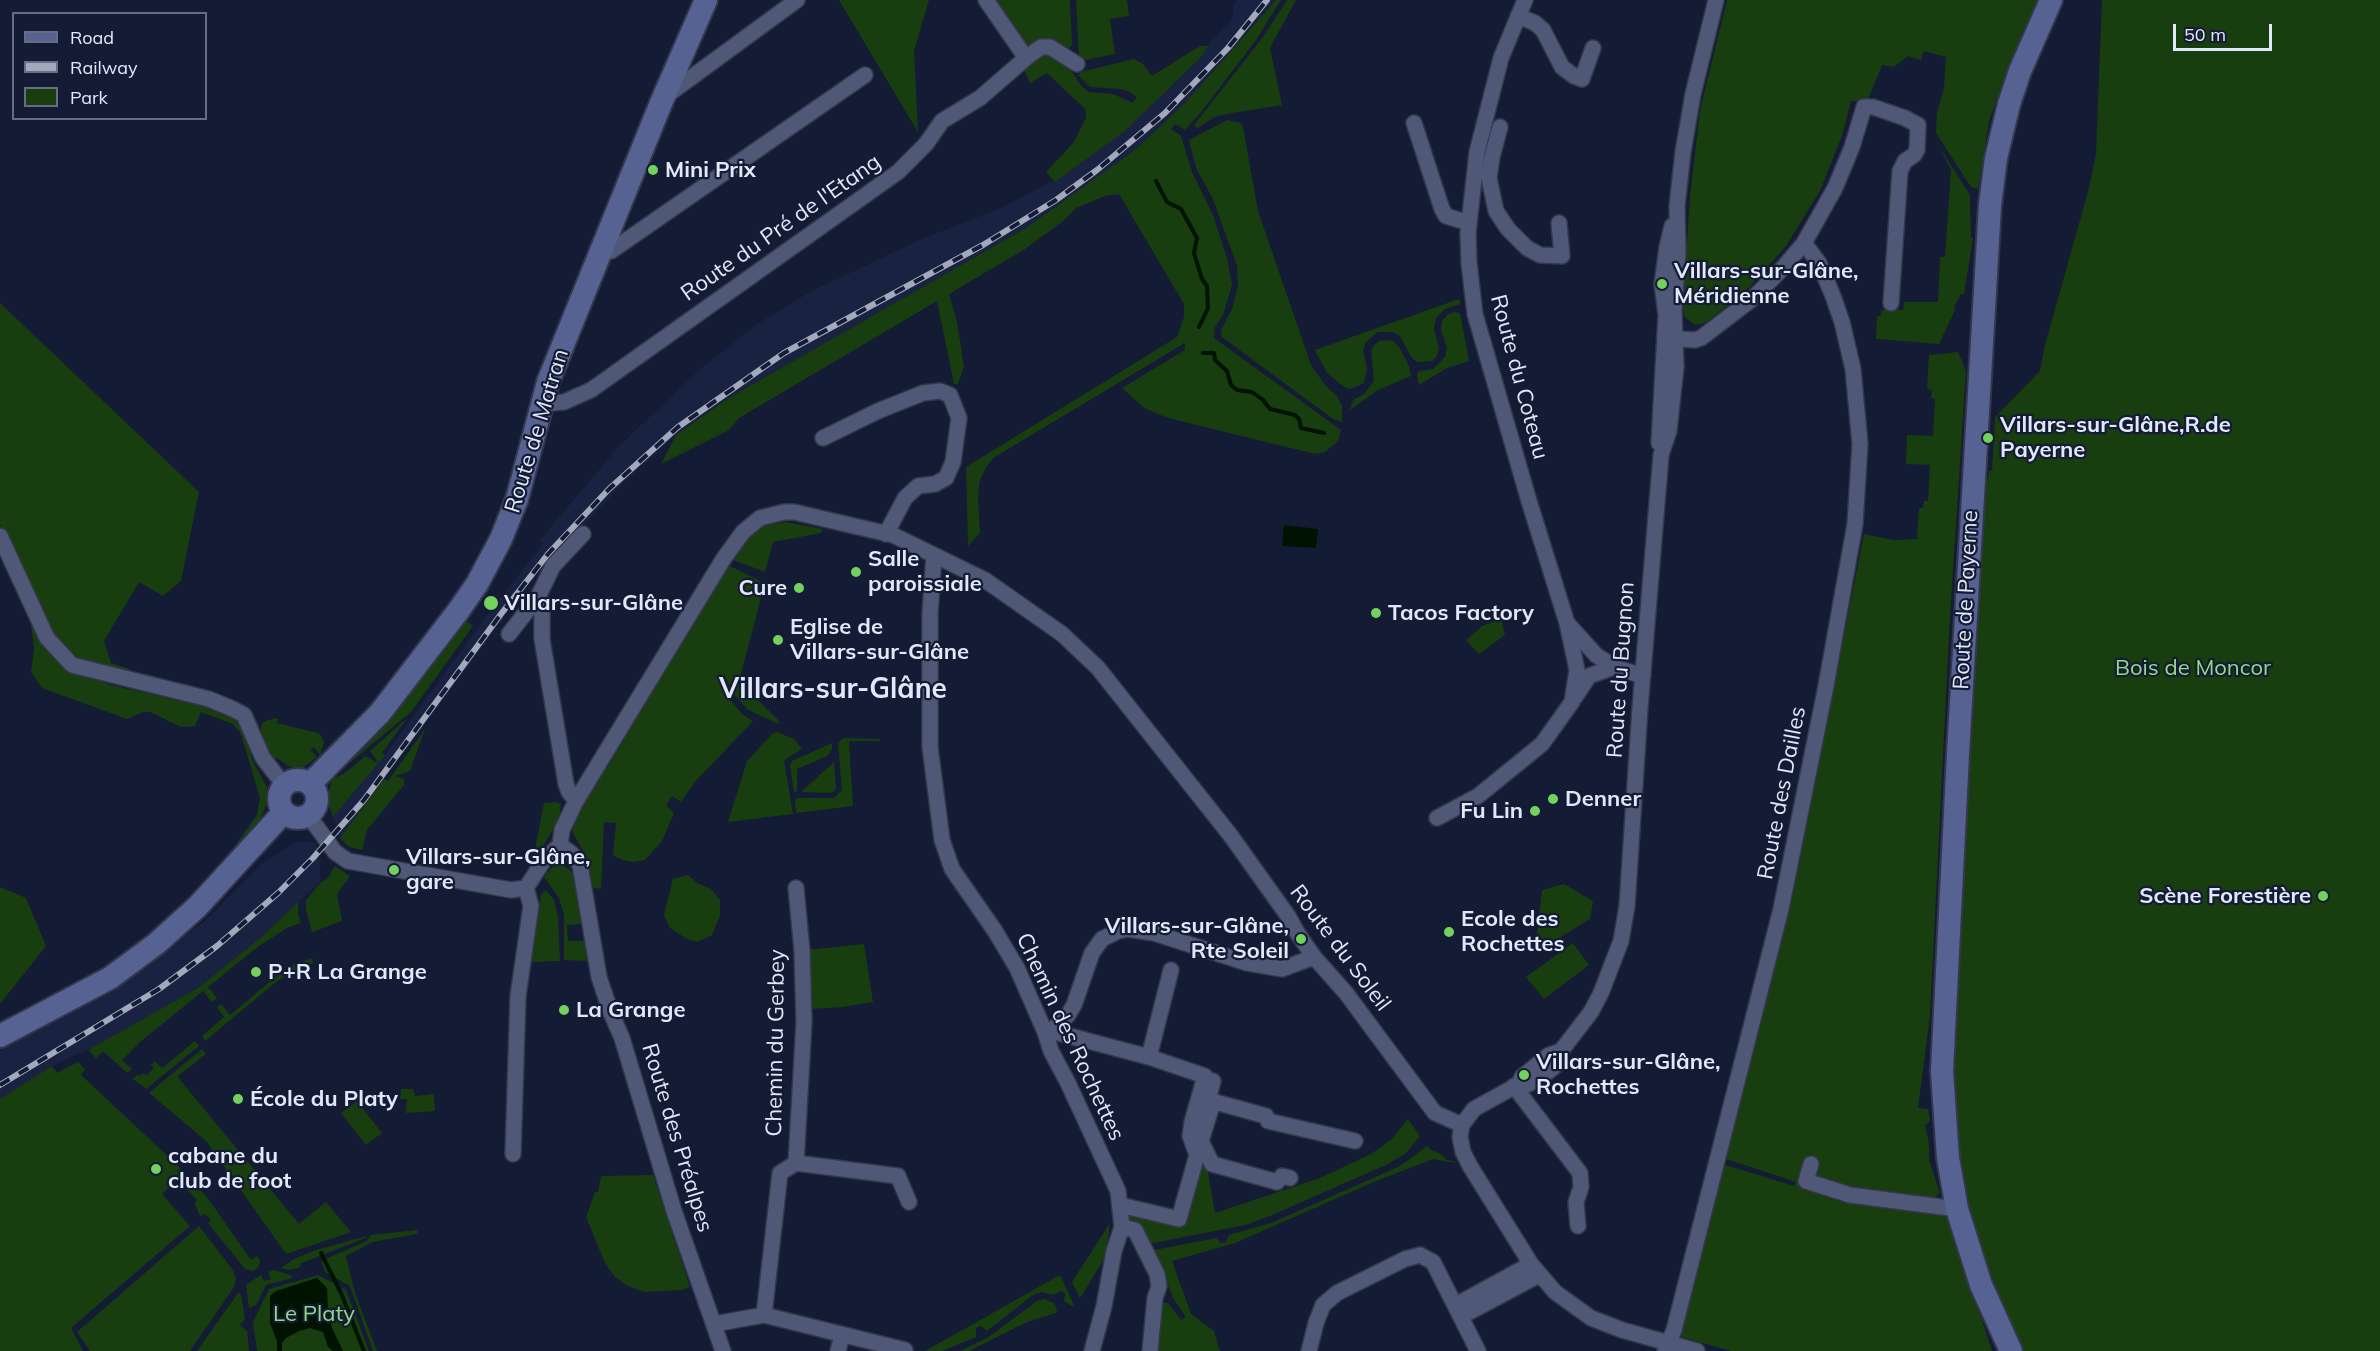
<!DOCTYPE html>
<meta charset="utf-8">
<style>
body{margin:0}
#map{position:relative;width:2380px;height:1351px;overflow:hidden;background:#141b34;font-family:Mulish,sans-serif}
canvas{display:block}
.legend{position:absolute;left:12px;top:12px;width:195px;height:108px;box-sizing:border-box;background:#141b34;border:2px solid #666d83;margin:0;padding:8px 10px;list-style:none;font-size:18px;color:#e1e8f9}
.legend li{display:flex;align-items:center;gap:12px;height:30px}
.legend b{width:30px;border:2px solid #666d83}
.scale{position:absolute;left:2173px;top:24px;width:99px;height:27px;box-sizing:border-box;border:3px solid #e1e8f9;border-top:0;padding-left:8px;font-size:18px;line-height:21px;white-space:nowrap;color:#e1e8f9;-webkit-text-stroke:4px #141b34;paint-order:stroke}
</style>
<div id="map">
<canvas width="2380" height="1351"></canvas>
<ul class="legend">
<li><b style="height:8px;background:#566392"></b>Road</li>
<li><b style="height:8px;background:#a2a9bc"></b>Railway</li>
<li><b style="height:16px;background:#183e0f"></b>Park</li>
</ul>
<div class="scale">50 m</div>
</div>
<script>
const c = document.querySelector('canvas').getContext('2d');
c.lineJoin = 'round';
function paint(path, color) { c.fillStyle = color; c.fill(path, 'evenodd'); }
const poly = rows => new Path2D(rows.map(r => 'M' + r).join(''));
function stroke(path, color, width, dash) { c.strokeStyle = color; c.lineWidth = width; c.lineCap = dash ? 'butt' : 'round'; c.setLineDash(dash || []); c.stroke(path); }
function label(font, color, halo, rows, align = 'center') {
  c.font = font + ' Mulish,sans-serif'; c.lineWidth = 4.5; c.setLineDash([]); c.textBaseline = 'middle'; c.strokeStyle = halo; c.fillStyle = color; for (const [text, x, y, turn = 0] of rows) {
    c.save(); c.translate(x, y); c.rotate((+turn || 0) * Math.PI / 180); c.textAlign = isNaN(turn) ? turn : align; if (halo) c.strokeText(text, 0, 0); c.fillText(text, 0, 0); c.restore();
  }
}
const built = poly([
 [1238,0,1276,0,1185,103,1136,149,1026,228,729,398,676,435,626,480,565,545,562,543,534,577,340,838,333,817,385,755,488,614,543,544,540,540,619,446,700,369,757,324,810,292,919,240,1001,208,1054,180,1175,83,1233,17,1233,5],
 [296,842,315,842,320,862,320,882,265,934,198,988,100,1044,52,1066,0,1099,0,1050,76,1009,162,954,205,921,263,863]
]);
const green = poly([
 [839,0,929,0,914,51,918,132],
 [997,0,1070,0,1072,45,1067,51,1028,49,1006,20],
 [1076,0,1127,0,1129,16,1110,19,1115,54,1084,60,1079,57],
 [1276,0,1281,0,1256,40,1202,111,1185,130,1175,124,1171,129,1181,136,1192,172,1213,215,1227,258,1232,285,1223,315,1215,327,1214,338,1341,430,1338,441,1325,452,1315,454,1168,418,1144,408,1122,388,1185,350,1185,343,993,458,985,469,979,483,978,499,980,533,968,546,966,467,1177,337,1184,317,1184,304,1119,194,1105,196,1076,208,1062,222,1025,249,949,294,957,322,964,367,958,384,954,384,937,301,739,418,729,430,661,464,676,435,729,398,1026,228,1136,149,1185,103],
 [1287,0,1296,0,1270,48,1282,105,1226,114,1215,117,1197,128,1194,125,1263,37],
 [1727,0,2039,0,2009,65,1989,121,1978,189,1971,187,1936,133,1937,113,1944,88,1946,57,1924,51,1921,60,1908,56,1894,67,1882,65,1867,102,1851,101,1842,136,1820,191,1786,246,1745,292,1705,323,1695,325,1684,316,1683,307,1690,196,1700,110],
 [2102,0,2380,0,2380,1351,2020,1351,1976,1244,1957,1159,1951,1087,1978,569,1985,493,1989,471,1992,471,1995,417,2040,371,2045,345,2089,188,2096,153],
 [1200,46,1208,46,1202,56,1126,130,1055,182,1046,172,1074,142,1086,118,1085,109,1047,73,1030,83,1023,67,1043,52,1067,64,1082,87,1089,92,1113,94,1133,103,1137,97,1128,91,1121,89,1090,87,1079,76,1080,72,1134,59,1143,64,1152,76],
 [1227,120,1241,123,1243,127,1258,211,1311,365,1325,385,1337,396,1342,406,1342,422,1333,419,1222,337,1221,330,1232,309,1238,286,1237,266,1213,199,1196,168,1189,140],
 [1938,145,1970,195,1971,238,1973,238,1964,294,1961,294,1954,307,1955,310,1939,344,1876,339,1877,316,1880,316,1882,310,1888,308,1903,310,1904,302,1938,302,1940,257,1945,257,1951,170],
 [1459,299,1461,304,1445,309,1436,318,1434,329,1439,348,1437,356,1432,361,1417,362,1412,358,1400,336,1393,332,1378,332,1366,342,1363,350,1367,368,1364,383,1350,389,1343,386,1327,373,1315,350],
 [0,303,199,492,181,581,163,596,139,582,104,641,111,663,130,669,122,674,83,663,55,638,0,524],
 [1454,312,1460,313,1469,361,1447,368,1419,385,1417,374,1419,371,1433,369,1445,357,1447,348,1441,330,1442,321,1447,315],
 [1387,340,1393,341,1399,347,1409,366,1411,376,1378,390,1350,410,1353,400,1364,394,1374,381,1371,352,1374,345,1380,341],
 [1958,352,1966,371,1950,616,1930,1016,1918,1108,1928,1109,1930,1121,1925,1125,1929,1144,1929,1160,1940,1193,1933,1199,1931,1209,1947,1218,1960,1261,1979,1311,1992,1351,1731,1351,1682,1337,1682,1328,1723,1166,1726,1165,1794,1186,1796,1182,1726,1159,1791,904,1864,534,1893,540,1917,539,1919,508,1923,508,1924,501,1928,501,1930,465,1906,464,1907,435,1933,436,1935,399,1931,398,1932,390,1927,389,1929,355],
 [786,522,823,529,821,533,773,542,765,572,731,559,757,528,767,523,768,525],
 [728,565,762,582,763,590,740,678,745,687,779,721,779,724,748,710,732,692,725,676,719,674,726,695,743,715,753,721,694,783,681,802,672,796,666,805,674,813,662,841,645,860,634,862,623,860,613,855,616,823,604,822,601,889,593,888,588,860,573,833,573,823,577,811,605,767,607,768],
 [464,619,473,626,411,712,340,771,373,739],
 [1501,619,1505,635,1479,654,1466,640,1482,626],
 [31,623,42,644,70,672,115,686,220,710,235,720,245,733,253,762,267,787,268,800,259,823,209,882,257,815,260,798,241,734,233,724,201,712,195,726,181,727,151,712,143,712,127,719,42,688,31,672,34,649],
 [278,718,277,723,318,733,322,737,324,743,320,755,314,747,310,750,317,757,301,769,288,766,277,758,274,760,260,736,262,723,268,720],
 [407,718,382,753,385,755,333,817,327,799,332,779,345,773,365,756,376,762,377,760,370,751],
 [425,729,410,771,395,776,404,779,404,785,367,830,362,850,349,847,340,838,384,779,388,781],
 [777,732,794,739,802,749,784,760,793,814,728,822,747,761,772,734],
 [843,738,880,739,880,741,849,741,853,806,796,813,795,801,797,798,834,798,842,790,838,743],
 [832,743,832,749,827,756,797,769,797,791,794,792,790,765,792,761],
 [834,762,836,787,835,791,830,793,801,792],
 [556,802,561,804,559,819,532,865,544,803],
 [556,865,564,866,572,872,575,880,583,924,567,925,568,941,585,941,587,961,564,960,564,915,559,898,544,877,550,869],
 [335,866,350,876,337,894,342,921,312,932,306,910,306,900,321,882,327,879],
 [688,875,697,883,711,889,720,900,720,916,712,935,697,942,687,939,670,928,664,915,673,879],
 [1564,884,1593,901,1590,919,1535,953,1542,890],
 [0,887,26,898,46,946,0,1004],
 [546,890,554,900,558,917,560,961,531,962,541,895],
 [299,901,298,913,301,923,287,928,259,946,208,987,217,998,212,1002,203,991,140,1042,122,1060,132,1069,127,1073,103,1051,96,1058,88,1050,198,988,265,934],
 [1573,943,1589,965,1544,999,1526,977],
 [864,944,873,1002,843,1007,809,1009,807,950],
 [312,958,313,963,297,969,275,983,205,1041,202,1036,224,1017,217,1007,221,1004,230,1015,273,979,294,964],
 [195,1041,199,1046,146,1089,133,1079,138,1074,140,1076,143,1073,146,1076,154,1068,151,1065,155,1061,162,1068],
 [202,1049,206,1054,178,1076,181,1081,299,1224,326,1202,351,1232,286,1254,206,1141,149,1093],
 [78,1062,85,1069,81,1075,173,1161,207,1197,251,1260,257,1256,260,1260,259,1267,253,1271,245,1269,208,1223,211,1220,204,1214,201,1216,199,1214,195,1204,196,1199,177,1180,162,1194,190,1226,71,1328,83,1351,0,1351,0,1099,52,1066,57,1073],
 [401,1089,413,1089,415,1096,434,1094,435,1111,406,1113,407,1099,400,1099],
 [357,1101,382,1133,366,1145,341,1113],
 [1408,1119,1420,1136,1406,1153,1388,1164,1270,1216,1245,1225,1148,1244,1127,1217,1128,1209,1183,1223,1200,1159,1206,1161,1215,1213,1320,1178,1371,1154,1392,1139],
 [1427,1146,1431,1150,1441,1154,1447,1160,1454,1161,1456,1163,1433,1159,1374,1182,1235,1243,1172,1261,1191,1314,1214,1331,1220,1351,1153,1351,1159,1303,1168,1303,1181,1320,1186,1317,1173,1298,1154,1250,1216,1238,1221,1243,1226,1242,1229,1235,1271,1223,1400,1166],
 [653,1175,690,1287,681,1290,645,1292,628,1286,615,1277,605,1263,586,1217,595,1192,598,1192,601,1176],
 [1110,1223,1106,1256,1080,1298,1072,1282],
 [199,1226,233,1270,236,1278,234,1287,190,1351,90,1351,77,1332],
 [417,1230,417,1234,372,1242,346,1256,355,1293,377,1351,373,1351,350,1286,325,1272,321,1261,367,1241,371,1235],
 [367,1236,365,1238,302,1263,299,1268,288,1270,281,1268,294,1259,316,1250],
 [274,1270,291,1275,292,1278,266,1285,256,1305,249,1308,246,1285,261,1275,264,1281,271,1279,268,1272],
 [318,1275,346,1290,369,1351,257,1351,253,1322,269,1289],
 [1060,1275,1074,1305,1071,1306,1064,1301,1065,1293,1061,1291,1054,1295,1041,1292,1033,1295,987,1331,981,1326,976,1328,976,1337,942,1351,925,1351],
 [238,1293,241,1294,245,1319,240,1325,247,1331,249,1351,197,1351],
 [1044,1299,1054,1303,1057,1310,1056,1313,1027,1322,969,1351,960,1351,987,1338,1037,1301]
]);
const water = poly([
 [1284,525,1318,529,1316,548,1282,546],
 [317,1278,327,1288,328,1310,332,1328,343,1351,333,1351,328,1347,323,1332,310,1328,299,1331,286,1338,282,1343,282,1351,277,1351,277,1341,270,1323,270,1296,276,1291]
]);
const stream = poly([
 [1156,181,1167,202,1181,209,1197,238,1194,253,1202,279,1207,286,1208,308,1199,327],
 [1203,353,1214,353,1215,360,1227,371,1231,385,1237,390,1252,392,1263,400,1270,409,1295,415,1299,419,1301,428,1324,433],
 [321,1253,341,1293,364,1351]
]);
const minor = poly([
 [986,0,1026,58,1041,47,1050,47,1077,64],
 [1518,16,1535,23,1543,30,1562,67,1574,76,1582,79,1593,48],
 [666,96,797,0],
 [1414,123,1442,209,1446,216,1469,223],
 [1500,127,1492,157,1489,178,1496,211,1508,229,1527,248,1540,255,1562,256,1559,223],
 [601,252,611,251,865,75],
 [1665,338,1695,340,1701,338,1752,299,1781,270,1804,243,1835,188,1852,147,1864,107,1873,107,1905,118,1918,125,1917,150,1914,155,1905,161,1900,171,1891,303],
 [541,404,564,402,591,390,898,172,926,144,942,121,980,98,1026,58],
 [823,438,878,411,923,393,940,391,950,395,959,418,953,462,946,478,935,484,918,486,905,498,886,534],
 [1659,443,1666,315,1662,284,1667,247,1672,226],
 [0,536,47,638,72,665,209,699,233,709,244,715,263,758,284,785],
 [934,555,930,614,930,747,942,840,952,869,995,931,1017,968,1045,1032,1051,1051,1068,1083,1118,1191,1122,1227],
 [538,597,542,613,542,639,566,784,569,792,576,801],
 [1568,624,1596,655,1614,667],
 [509,634,538,597,553,566,583,534],
 [1575,697,1589,676,1614,667,1643,676],
 [308,815,335,852,348,861,511,890,526,888],
 [1437,818,1478,796,1542,744,1572,702,1577,670,1567,623,1529,501,1475,314,1469,263,1468,233,1477,152,1501,58,1525,0],
 [560,845,562,830,576,801,724,558,743,532,760,518,784,512,794,512,893,535,985,580,1062,634,1098,668,1231,836,1288,916,1298,934,1314,957,1346,993,1429,1105,1435,1113,1462,1125],
 [560,845,572,854,580,865,599,977,611,1013,622,1038,674,1211,723,1351],
 [526,888,544,860,560,845],
 [796,888,802,951,804,1022,796,1163],
 [1051,1031,1149,1057,1205,1076,1192,1122,1190,1136,1197,1155,1179,1219,1120,1205],
 [1045,1032,1051,1031,1068,1015,1074,1005,1092,953,1102,939,1118,931,1128,929,1154,933,1247,963,1282,969,1314,957],
 [1149,1057,1171,970],
 [1213,1081,1208,1100,1266,1116,1268,1121,1355,1141],
 [1519,1084,1522,1077,1549,1055,1561,1051],
 [1514,1086,1580,1173,1581,1187,1576,1202,1578,1226],
 [1213,1102,1201,1141,1212,1164,1277,1182,1282,1176,1290,1178],
 [513,1154,518,996,531,906,526,888],
 [1811,1164,1806,1181,1850,1195,1957,1209],
 [1122,1227,1135,1230,1157,1274,1159,1286,1155,1298,1150,1351],
 [1456,1305,1531,1264],
 [764,1315,780,1173,796,1163,898,1176,909,1202],
 [1462,1316,1539,1275],
 [714,1324,764,1315,905,1350],
 [838,1351,842,1335],
 [1092,1351,1104,1306,1114,1251,1122,1227],
 [1309,1351,1316,1323,1323,1305,1337,1293,1405,1259,1420,1255,1433,1262,1478,1351],
 [1665,1351,1674,1330,1781,909,1826,686,1855,524,1860,444,1853,369,1842,322,1833,296,1819,263,1804,243],
 [1697,1351,1622,1330,1591,1318,1555,1292,1531,1264,1470,1166,1463,1152,1460,1137,1462,1125,1474,1109,1519,1084,1526,1085,1539,1079,1559,1063,1561,1051,1591,1012,1601,993,1621,941,1627,906,1640,708,1661,455,1669,431,1676,367,1674,312,1678,252,1677,206,1683,152,1693,94,1716,0]
]);
const secondary = poly([
 '279 799a19 19 0 1 1 38 0a19 19 0 1 1-38 0Z',
 [310,784,380,713,459,610,477,584,501,539,517,499,548,382,661,103,706,0],
 [0,1036,110,978,156,944,197,907,284,812],
 [2011,1351,1981,1285,1957,1209,1948,1158,1942,1071,1958,754,1990,205,1996,158,2009,104,2020,71,2051,0]
]);
const rail = poly([
 [0,1085,159,989,217,946,278,893,313,858,364,800,501,614,548,554,609,489,678,427,784,353,983,245,1056,200,1097,170,1165,113,1228,48,1267,0]
]);
const markers = [
 [653,170,6,"#73d25d"],
 [1662,284,6,"#73d25d"],
 [1988,438,6,"#73d25d"],
 [856,572,6,"#73d25d"],
 [799,588,6,"#73d25d"],
 [491,603,8,"#73d25d"],
 [1376,613,6,"#73d25d"],
 [778,640,6,"#73d25d"],
 [1553,799,6,"#73d25d"],
 [1535,811,6,"#73d25d"],
 [394,870,6,"#73d25d"],
 [2323,896,6,"#73d25d"],
 [1449,932,6,"#73d25d"],
 [1301,939,6,"#73d25d"],
 [256,972,6,"#73d25d"],
 [564,1010,6,"#73d25d"],
 [1524,1075,6,"#73d25d"],
 [238,1099,6,"#73d25d"],
 [156,1169,6,"#73d25d"]
];
const poiNames = [
 ["Mini Prix",665,170],
 ["Villars-sur-Glâne,",1674,271],
 ["Méridienne",1674,296],
 ["Villars-sur-Glâne,R.de",2000,425],
 ["Payerne",2000,450],
 ["Salle",868,559],
 ["paroissiale",868,584],
 ["Cure",787,588,"right"],
 ["Villars-sur-Glâne",504,603],
 ["Tacos Factory",1388,613],
 ["Eglise de",790,627],
 ["Villars-sur-Glâne",790,652],
 ["Denner",1565,799],
 ["Fu Lin",1523,811,"right"],
 ["Villars-sur-Glâne,",406,857],
 ["gare",406,882],
 ["Scène Forestière",2311,896,"right"],
 ["Ecole des",1461,919],
 ["Rochettes",1461,944],
 ["Villars-sur-Glâne,",1289,926,"right"],
 ["Rte Soleil",1289,951,"right"],
 ["P+R La Grange",268,972],
 ["La Grange",576,1010],
 ["Villars-sur-Glâne,",1536,1062],
 ["Rochettes",1536,1087],
 ["École du Platy",250,1099],
 ["cabane du",168,1156],
 ["club de foot",168,1181]
];
const streetNames = [
 ["Route du Pré de l'Etang",781,228,-35],
 ["Route du Coteau",1519,377,75],
 ["Route de Matran",537,431,-73],
 ["Route de Payerne",1966,600,-87],
 ["Route du Bugnon",1621,670,-86],
 ["Route des Dailles",1782,793,-79],
 ["Route du Soleil",1340,948,53],
 ["Chemin des Rochettes",1070,1037,65],
 ["Chemin du Gerbey",776,1043,-89],
 ["Route des Préalpes",677,1138,73]
];
const parkNames = [
 ["Bois de Moncor",2193,668],
 ["Le Platy",314,1314]
];
const districtNames = [
 ["Villars-sur-Glâne",833,690]
];
paint(built, '#192241');
paint(green, '#183e0f');
paint(water, '#001300');
stroke(stream, '#001300', 4);
stroke(minor, '#34374c', 18);
stroke(secondary, '#34374c', 26);
stroke(minor, '#4f5876', 15);
stroke(secondary, '#566392', 22);
stroke(rail, '#a2a9bc', 6);
stroke(rail, '#141b34', 4, [11]);
for (const [x, y, r, color] of markers) { const dot = new Path2D(); dot.arc(x, y, r, 0, 2 * Math.PI); c.fillStyle = color; c.fill(dot); stroke(dot, '#141b34', 2); }
label('bold 22px', '#e1e8f9', '#141b34', poiNames, 'left');
label('22px', '#e1e8f9', '#141b34', streetNames);
label('22px', '#94da84', '#141b34', parkNames);
label('bold 28px', '#e1e8f9', '#141b34', districtNames);
</script>
